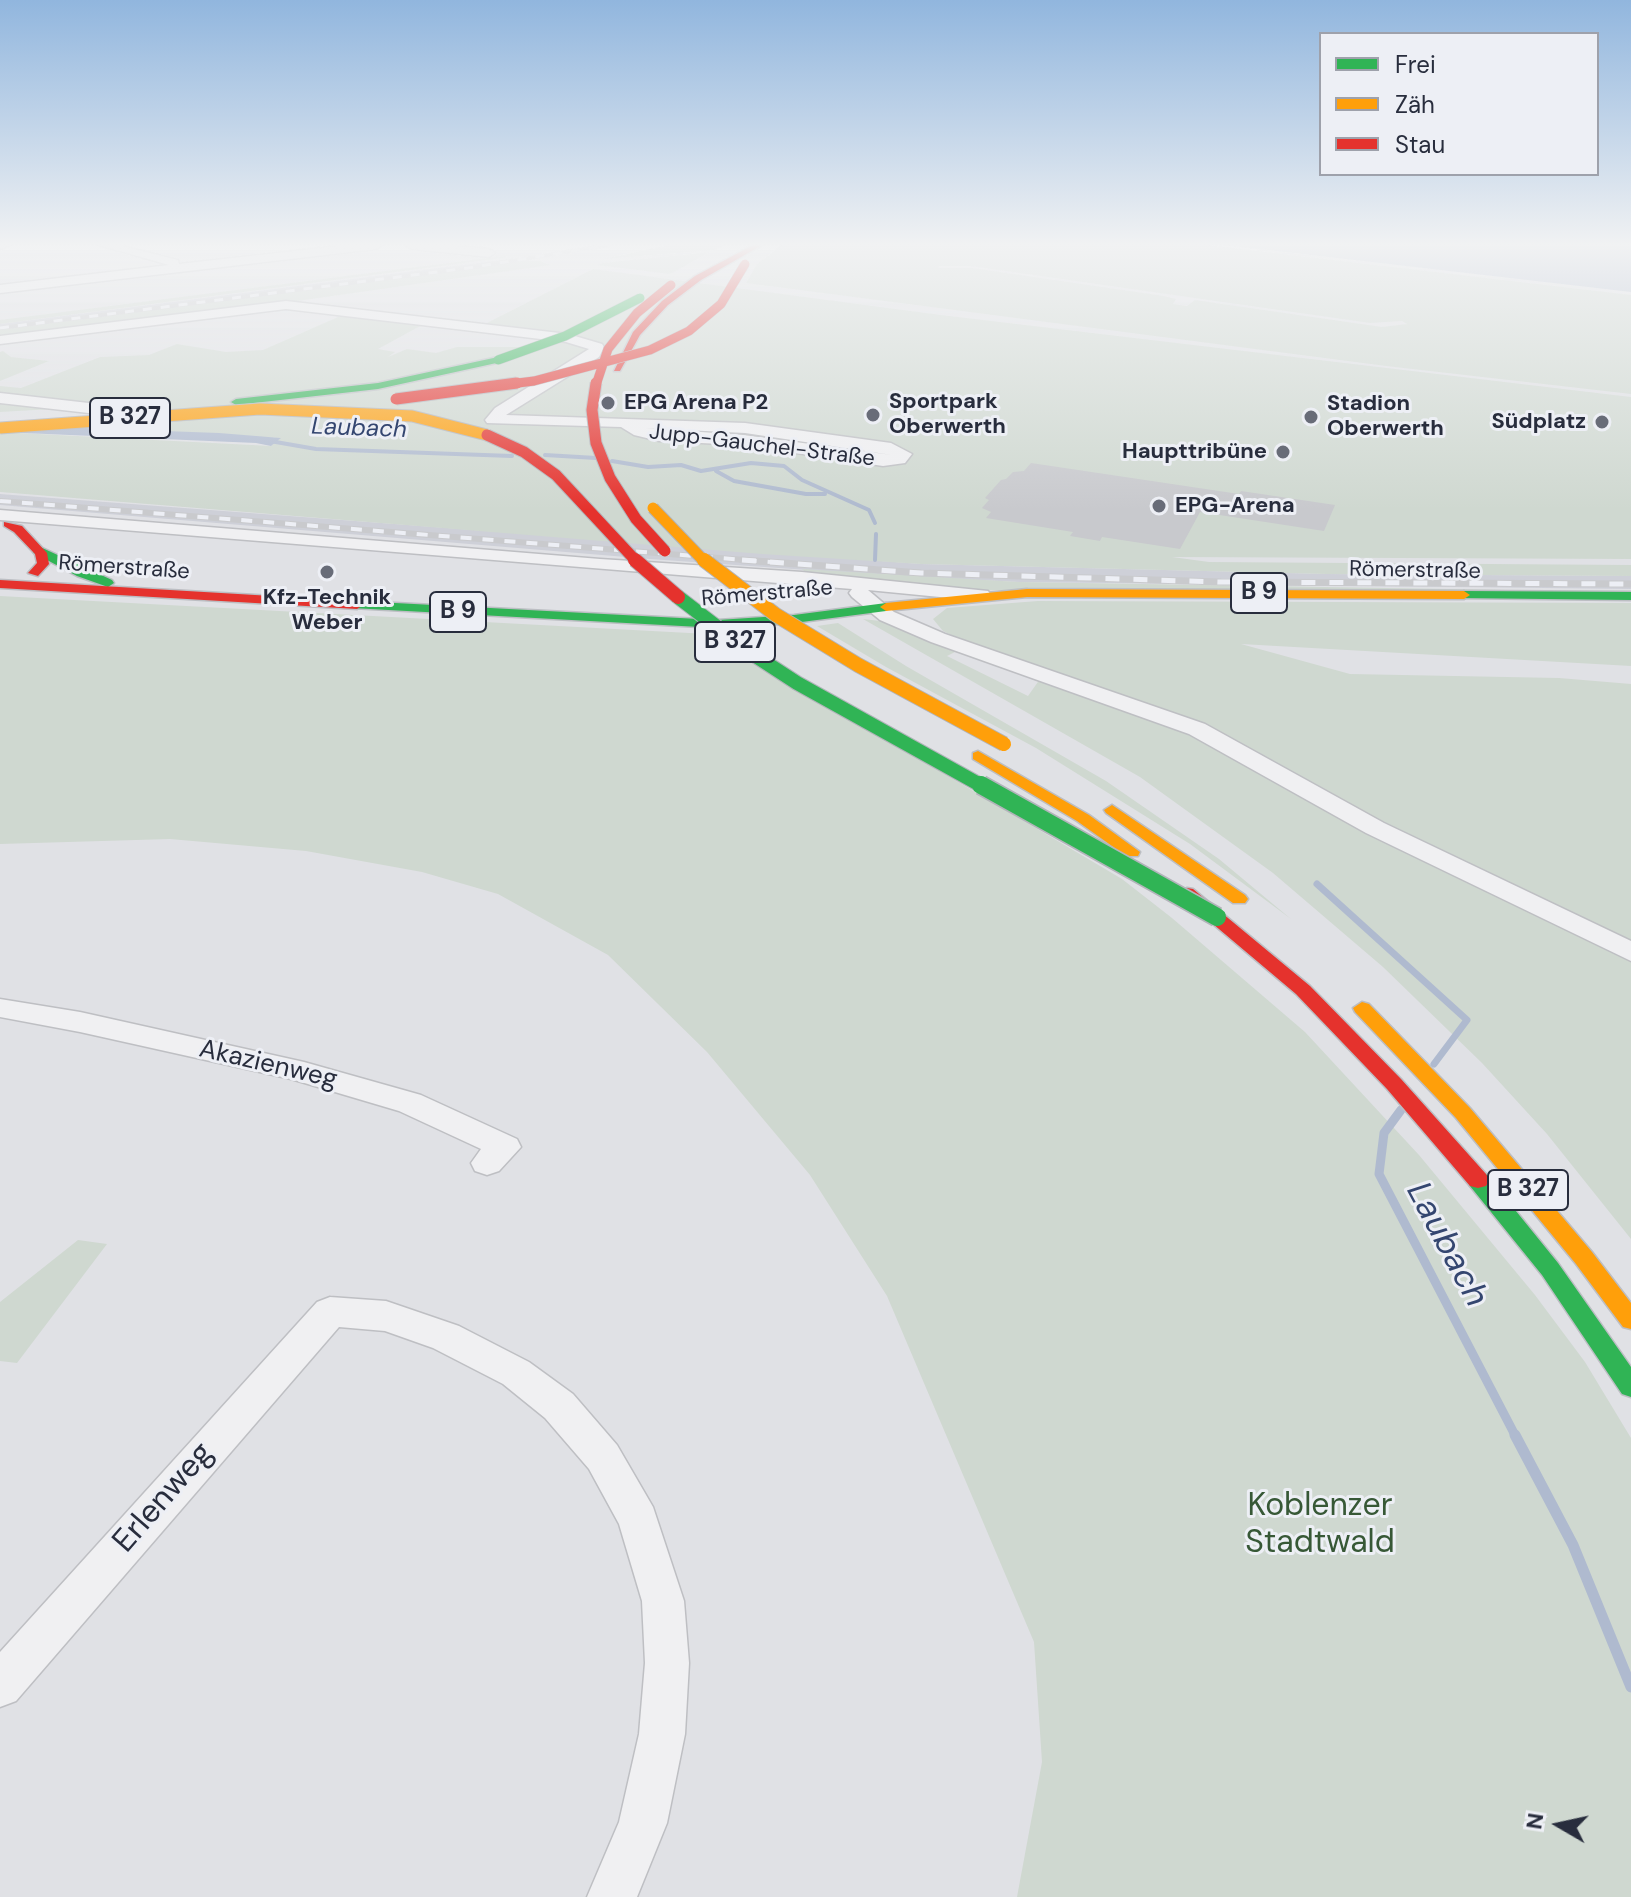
<!DOCTYPE html>
<meta charset="utf-8">
<style>
body{margin:0}
#map{position:relative;width:1631px;height:1897px;overflow:hidden;background:#e0e1e5;font-family:"DM Sans",sans-serif}
canvas{display:block}
.legend{position:absolute;left:1319px;top:32px;width:280px;height:144px;box-sizing:border-box;background:#edeff5;border:2px solid #9ea1ab;margin:0;padding:10px 14px;list-style:none;font-size:24px;color:#282d3d}
.legend li{display:flex;align-items:center;gap:16px;height:40px}
.legend b{width:40px;border:2px solid #9ea1ab}
.north{position:absolute;left:1519px;top:1785px;width:80px;height:80px;-webkit-text-stroke:6px #edeff5;paint-order:stroke;rotate:279deg;font-size:22px;font-weight:700;line-height:32px;text-align:center;color:#282d3d}
.north::after{content:'';display:block;margin:auto;width:28px;height:36px;background:#282d3d;clip-path:polygon(50% 0,100% 100%,50% 72%,0 100%)}
</style>
<div id="map">
<canvas width="1631" height="1897"></canvas>
<ul class="legend">
<li><b style="height:10px;background:#30b455"></b>Frei</li>
<li><b style="height:10px;background:#ff9f0a"></b>Zäh</li>
<li><b style="height:10px;background:#e5322d"></b>Stau</li>
</ul>
<div class="north">N</div>
</div>
<script>
const c = document.querySelector('canvas').getContext('2d');
c.lineJoin = 'round';
function paint(path, color) { c.fillStyle = color; c.fill(path, 'evenodd'); }
const poly = rows => new Path2D(rows.map(r => 'M' + r).join(''));
function stroke(path, color, width, dash) { c.strokeStyle = color; c.lineWidth = width; c.lineCap = dash ? 'butt' : 'round'; c.setLineDash(dash || []); c.stroke(path); }
function label(font, color, halo, rows, align = 'center') {
  c.font = font + ' "DM Sans",sans-serif'; c.lineWidth = 6; c.setLineDash([]); c.textBaseline = 'middle'; c.strokeStyle = halo; c.fillStyle = color; for (const [text, x, y, turn = 0] of rows) {
    c.save(); c.translate(x, y); c.rotate((+turn || 0) * Math.PI / 180); c.textAlign = isNaN(turn) ? turn : align; if (halo) c.strokeText(text, 0, 0); c.fillText(text, 0, 0); c.restore();
  }
}
const built = poly([
 [501,260,521,261,0,330,0,324],
 [0,494,921,564,1327,574,1631,576,1631,589,1019,582,893,576,650,559,0,505]
]);
const green = poly([
 [670,245,726,245,714,250,603,259],
 [782,245,1206,245,1631,295,1631,394,1386,366,746,283,757,264],
 [939,266,970,266,1370,323,1402,321,1407,324,1382,327,1195,300,1187,306,1173,304,1176,299,1164,296,973,268,938,268],
 [710,252,670,274,597,265,602,263],
 [503,256,510,257,0,324,0,320],
 [521,261,540,261,551,265,283,303,0,338,0,330],
 [593,269,941,315,1631,397,1631,559,1172,557,1209,562,1631,565,1631,576,1327,574,921,564,762,554,0,492,0,432,271,446,280,438,0,425,156,423,54,409,0,412,0,386,21,388,100,357,149,355,177,344,226,352,263,350,345,314,424,324,378,349,395,352,388,357,407,349,436,353,457,347,526,347,546,340,483,325],
 [3,351,11,357,49,361,0,381,0,352],
 [802,569,1019,582,1631,592,956,590,806,573],
 [0,596,708,634,1122,879,1172,918,1305,1032,1419,1155,1535,1295,1585,1362,1631,1438,1631,1897,1017,1897,1042,1762,1034,1642,887,1296,810,1175,707,1052,608,955,498,894,422,872,306,851,170,839,0,844],
 [1038,601,1631,603,1631,666,1241,644,1350,674,1559,678,1631,684,1631,1239,1547,1134,1482,1063,1383,967,1273,873,1140,777,863,619,880,621,957,651,947,656,1028,696,1040,679,943,631,933,619,947,608],
 [838,623,906,666,1106,781,1219,859,1291,919,1190,844,1036,748,886,667,817,626],
 [78,1240,107,1244,17,1363,0,1361,0,1302]
]);
const water = poly([
 [1224,245,1631,245,1631,292,1259,249],
 [0,425,219,433,281,438,271,446,256,443,0,432]
]);
const streamFar3 = poly([
 [270,441,316,449,512,456],
 [545,455,596,458],
 [612,461,648,467,681,465,701,471,751,463,784,466,802,480,869,510,875,523],
 [716,471,734,481,806,494,825,494],
 [875,560,876,534]
]);
const streamFar2 = poly([
 [1317,884,1467,1020,1434,1064]
]);
const streamFar1 = poly([
 [1401,1110,1384,1133,1379,1174,1516,1437]
]);
const stream = poly([
 [1515,1435,1573,1545,1631,1687]
]);
const building = poly([
 [1031,463,1239,494,1241,491,1335,505,1324,531,1200,512,1180,549,1102,537,1100,541,1070,536,1073,532,986,518,991,512,982,508,989,500,985,498,1001,480,1006,479,1013,472,1024,471]
]);
const street = poly([
 [0,245,10,245,0,249,0,245],
 [99,245,118,245,178,260,179,264,348,245,382,245,376,249,0,293,0,285,169,265,99,245],
 [406,245,444,245,489,249,495,253,489,257,412,249,406,245],
 [286,301,568,334,602,344,604,347,599,357,506,415,745,423,891,443,912,454,905,463,883,466,743,445,659,441,634,435,621,427,487,423,485,420,495,408,589,349,566,342,286,309,0,344,0,336,286,301],
 [645,428,745,433,892,455,743,435,645,428],
 [0,393,124,407,132,412,124,417,0,403,0,393],
 [0,510,600,559,802,572,988,591,991,595,981,601,868,590,894,612,945,634,1205,724,1384,823,1631,941,1631,961,1366,833,1189,734,931,642,880,620,852,597,849,593,852,589,0,520,0,510],
 [0,999,80,1012,304,1062,421,1095,517,1139,521,1147,499,1171,487,1175,475,1171,471,1163,481,1149,399,1111,291,1079,80,1032,0,1017,0,999],
 [330,1297,386,1301,459,1326,529,1362,573,1394,617,1445,653,1507,684,1601,689,1663,685,1734,667,1823,637,1897,587,1897,619,1822,639,1734,645,1663,642,1601,619,1524,589,1469,545,1418,503,1384,433,1348,385,1331,339,1327,16,1701,0,1707,0,1652,317,1302,330,1297]
]);
const fast = poly([
 [498,357,501,362,378,389,236,405,231,402,236,399,378,383,498,357],
 [38,546,112,580,114,583,108,587,77,576,34,553,32,550,38,546],
 [1464,591,1631,592,1631,600,1459,598,1458,595,1464,591],
 [357,601,718,620,794,615,886,603,892,607,886,611,794,623,718,628,352,608,351,605,357,601],
 [1478,1172,1486,1174,1558,1263,1631,1367,1631,1397,1622,1394,1542,1275,1470,1186,1467,1180,1470,1174,1478,1172]
]);
const slow = poly([
 [1027,589,1464,591,1470,595,1464,599,1027,597,886,611,880,607,886,603,1027,589],
 [978,751,1089,815,1140,852,1138,856,1126,856,1077,821,973,759,973,753,978,751],
 [1112,805,1245,895,1248,899,1245,903,1233,903,1106,813,1104,810,1112,805],
 [1362,1002,1369,1004,1470,1108,1592,1252,1631,1303,1631,1329,1623,1327,1576,1264,1456,1118,1355,1012,1353,1008,1362,1002]
]);
const jam = poly([
 [753,245,762,245,701,280,668,305,640,335,620,371,614,371,633,332,662,301,695,276,753,245],
 [4,522,22,526,47,553,49,564,38,576,28,573,37,563,35,554,14,532,4,526,4,522],
 [0,580,357,601,363,605,357,609,0,588,0,580],
 [1187,888,1193,889,1310,986,1401,1079,1486,1174,1489,1180,1486,1186,1478,1188,1470,1186,1387,1089,1296,994,1181,897,1178,893,1187,888]
]);
const railFar2 = poly([
 [0,328,468,268,609,245]
]);
const railFar1 = poly([
 [0,501,770,562]
]);
const rail = poly([
 [742,560,921,573,1221,582,1631,584]
]);
const fastBridgeFar2 = poly([
 [498,360,565,336,640,298]
]);
const fastBridgeFar1 = poly([
 [678,597,751,653,797,683,984,787]
]);
const fastBridge = poly([
 [981,785,1217,917]
]);
const slowBridgeFar1 = poly([
 [0,428,260,409,412,416,487,435],
 [653,508,705,562]
]);
const slowBridge = poly([
 [704,560,776,615,858,665,1004,744]
]);
const jamBridgeFar2 = poly([
 [502,385,534,381,650,350,689,331,721,304,745,264],
 [596,385,608,349,637,313,671,285]
]);
const jamBridgeFar1 = poly([
 [596,383,592,410,596,443,610,478,636,519,665,551],
 [396,399,517,383],
 [487,435,524,452,556,475,637,562]
]);
const jamBridge = poly([
 [635,560,678,597]
]);
const markers = [
 [608,403,8,"#686c78"],
 [873,415,8,"#686c78"],
 [1311,417,8,"#686c78"],
 [1602,422,8,"#686c78"],
 [1283,452,8,"#686c78"],
 [1159,506,8,"#686c78"],
 [327,572,8,"#686c78"]
];
const farPoinames = [
 ["Sportpark",889,402],
 ["Oberwerth",889,427],
 ["EPG Arena P2",624,403],
 ["Stadion",1327,404],
 ["Oberwerth",1327,429],
 ["Südplatz",1586,422,"right"],
 ["Haupttribüne",1267,452,"right"],
 ["EPG-Arena",1175,506],
 ["Kfz-Technik",327,598,"center"],
 ["Weber",327,623,"center"]
];
const farStreetnames = [
 ["Jupp-Gauchel-Straße",762,446,7],
 ["Römerstraße",124,568,4],
 ["Römerstraße",1415,571,1],
 ["Römerstraße",767,594,-5]
];
const shields = [
 [130,418,80],
 [1259,593,56],
 [458,612,56],
 [735,642,80],
 [1528,1190,80]
];
const shieldNames = [
 ["B 327",130,418],
 ["B 9",1259,593],
 ["B 9",458,612],
 ["B 327",735,642],
 ["B 327",1528,1190]
];
const farWaternames = [
 ["Laubach",359,429,2]
];
const streetNames = [
 ["Akazienweg",268,1065,13]
];
const nearStreetnames = [
 ["Erlenweg",164,1498,-49]
];
const nearParknames = [
 ["Koblenzer",1320,1507],
 ["Stadtwald",1320,1544]
];
const nearWaternames = [
 ["Laubach",1446,1245,62]
];
paint(built, '#ced0d8');
paint(green, '#cfd8d0');
paint(water, '#afbacf');
stroke(streamFar3, '#afbacf', 4);
stroke(streamFar2, '#afbacf', 7);
stroke(streamFar1, '#afbacf', 9);
stroke(stream, '#afbacf', 11);
paint(building, '#c8c9cd');
stroke(street, '#bebfc3', 3);
stroke(fast, '#bcbec3', 3);
stroke(slow, '#bcbec3', 3);
stroke(jam, '#bcbec3', 3);
paint(street, '#f0f0f2');
paint(fast, '#30b455');
paint(slow, '#ff9f0a');
paint(jam, '#e5322d');
stroke(railFar2, '#c9cacd', 4);
stroke(railFar1, '#c9cacd', 6);
stroke(rail, '#c9cacd', 7);
stroke(railFar2, '#edeff5', 3, [9]);
stroke(railFar1, '#edeff5', 4, [11]);
stroke(rail, '#edeff5', 5, [14]);
stroke(fastBridgeFar2, '#b2b4ba', 10, []);
stroke(fastBridgeFar1, '#b2b4ba', 16, []);
stroke(fastBridge, '#b2b4ba', 21, []);
stroke(slowBridgeFar1, '#b2b4ba', 13, []);
stroke(slowBridge, '#b2b4ba', 16, []);
stroke(jamBridgeFar2, '#b2b4ba', 10, []);
stroke(jamBridgeFar1, '#b2b4ba', 13, []);
stroke(jamBridge, '#b2b4ba', 16, []);
stroke(fastBridgeFar2, '#30b455', 9);
stroke(fastBridgeFar1, '#30b455', 14);
stroke(fastBridge, '#30b455', 18);
stroke(slowBridgeFar1, '#ff9f0a', 11);
stroke(slowBridge, '#ff9f0a', 14);
stroke(jamBridgeFar2, '#e5322d', 9);
stroke(jamBridgeFar1, '#e5322d', 11);
stroke(jamBridge, '#e5322d', 14);
const sky = c.createLinearGradient(0, 0, 0, 510);
sky.addColorStop(0, '#91b6de');
sky.addColorStop(0.48, '#f1f2f3');
sky.addColorStop(1, '#f1f2f300');
c.fillStyle = sky;
c.fillRect(0, 0, 1631, 510);
for (const [x, y, r, color] of markers) { const dot = new Path2D(); dot.arc(x, y, r, 0, 2 * Math.PI); c.fillStyle = color; c.fill(dot); stroke(dot, '#edeff5', 3); }
label('bold 22px', '#282d3d', '#edeff5', farPoinames, 'left');
label('22px', '#282d3d', '#edeff5', farStreetnames);
for (const [x, y, w] of shields) { const box = new Path2D(); box.roundRect(x - w / 2, y - 20, w, 40, 6); c.fillStyle = '#edeff5'; c.fill(box); stroke(box, '#282d3d', 2); }
label('bold 24px', '#282d3d', null, shieldNames);
label('italic 24px', '#344670', '#edeff5', farWaternames);
label('26px', '#282d3d', '#edeff5', streetNames);
label('32px', '#282d3d', '#edeff5', nearStreetnames);
label('32px', '#375836', '#edeff5', nearParknames);
label('italic 34px', '#344670', '#edeff5', nearWaternames);
</script>
